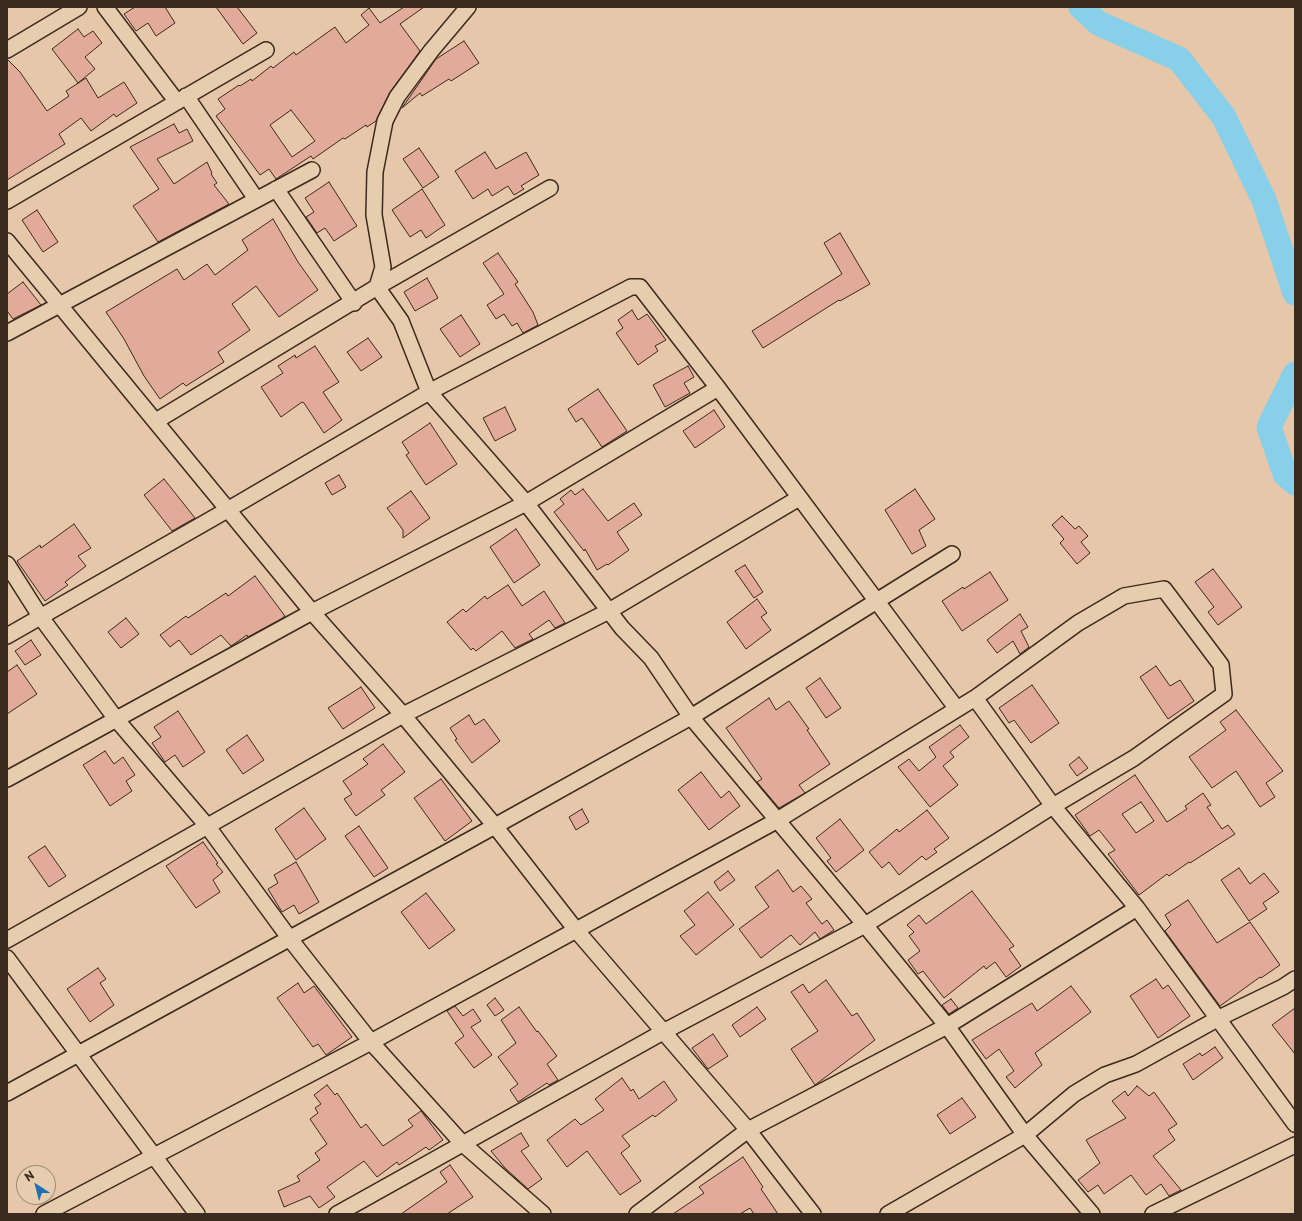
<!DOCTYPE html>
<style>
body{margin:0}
#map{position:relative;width:1302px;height:1221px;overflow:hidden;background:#e6c7aa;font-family:"Playpen Sans",sans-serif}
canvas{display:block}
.frame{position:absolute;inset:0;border:8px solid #3b2a1e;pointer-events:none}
.north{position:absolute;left:16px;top:1165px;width:40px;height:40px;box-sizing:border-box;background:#e6cdae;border:1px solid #a28c74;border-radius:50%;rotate:324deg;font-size:11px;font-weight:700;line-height:16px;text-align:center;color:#3b2a1e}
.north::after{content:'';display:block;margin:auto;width:14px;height:18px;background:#1f6fb2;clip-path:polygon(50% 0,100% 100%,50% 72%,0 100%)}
</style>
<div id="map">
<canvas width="1302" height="1221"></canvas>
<div class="frame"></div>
<div class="north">N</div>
</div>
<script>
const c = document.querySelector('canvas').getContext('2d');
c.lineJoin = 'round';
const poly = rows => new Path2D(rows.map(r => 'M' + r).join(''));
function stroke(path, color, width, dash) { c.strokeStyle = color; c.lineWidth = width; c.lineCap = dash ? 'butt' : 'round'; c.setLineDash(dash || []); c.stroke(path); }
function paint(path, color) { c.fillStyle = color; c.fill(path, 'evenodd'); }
const river = poly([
 [1081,7,1098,23,1179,59,1224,117,1264,200,1295,293],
 [1295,374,1269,427,1285,474,1295,483]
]);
const building = poly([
 [135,7,165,7,175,23,156,36,148,23,136,31,124,14,135,7],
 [216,7,237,7,257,33,243,44,216,7],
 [404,7,424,7,400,24,420,51,390,92,376,121,367,127,366,125,345,139,343,138,313,159,311,156,276,179,269,169,260,175,216,116,225,109,218,99,239,85,240,86,251,79,252,81,271,66,273,68,294,52,296,55,335,27,346,43,369,25,361,15,369,8,380,23,404,7],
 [291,110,315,141,292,157,270,125,291,110],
 [78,29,84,37,93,31,102,43,85,57,95,69,78,83,52,49,78,29],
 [464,41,479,63,451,81,449,79,422,96,420,93,402,108,436,59,464,41],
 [7,59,20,72,47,111,69,96,66,91,86,78,98,98,124,82,137,103,116,117,114,114,91,131,81,118,59,134,65,144,7,180,7,59],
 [174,124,179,133,187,129,193,141,157,159,174,184,207,162,212,173,211,174,217,183,214,185,229,204,158,242,133,206,159,189,130,147,174,124],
 [419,148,439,177,423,188,403,159,419,148],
 [485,152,496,169,526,152,539,175,521,186,524,189,514,195,508,186,492,196,488,189,473,199,455,171,485,152],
 [329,182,357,226,334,241,325,228,317,233,306,217,314,212,305,198,329,182],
 [422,189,445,225,426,238,421,230,410,237,392,210,422,189],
 [37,210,58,242,43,252,22,220,37,210],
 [273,219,298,262,318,290,279,317,256,286,232,304,250,330,218,352,224,362,186,386,183,383,160,399,144,376,124,339,106,312,177,269,184,280,207,264,215,275,248,250,242,240,273,219],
 [840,233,870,284,840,301,839,300,763,348,752,331,842,274,824,243,840,233],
 [498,253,518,282,515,284,533,312,538,325,523,333,517,323,512,326,504,314,496,319,487,305,504,294,483,263,498,253],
 [427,278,438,298,415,311,404,292,427,278],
 [23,282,41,305,13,319,7,311,7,294,23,282],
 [632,310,638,320,647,314,666,340,655,346,658,351,638,365,616,333,623,328,618,320,632,310],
 [461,315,480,344,460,357,440,329,461,315],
 [368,338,382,357,361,371,347,352,368,338],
 [315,346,339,382,323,392,342,420,324,433,304,403,302,402,281,417,261,387,283,373,278,366,295,355,296,358,315,346],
 [688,366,694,377,684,383,690,393,665,407,653,385,688,366],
 [598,389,627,431,602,447,582,418,576,422,568,409,598,389],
 [505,407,516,430,495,441,483,418,505,407],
 [714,410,725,427,695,448,683,431,714,410],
 [430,423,457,464,426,485,406,455,409,453,402,442,430,423],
 [339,475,346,487,332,495,325,483,339,475],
 [164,479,195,518,172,531,144,495,164,479],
 [583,489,608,521,634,503,642,515,617,532,629,550,608,565,607,564,597,570,585,549,584,551,554,512,564,504,560,499,571,490,575,495,583,489],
 [915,489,935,519,919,530,926,546,912,554,885,510,915,489],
 [411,491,430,518,403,538,403,530,387,508,411,491],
 [1062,516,1075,529,1079,526,1088,536,1081,542,1090,553,1077,564,1060,543,1064,539,1052,525,1062,516],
 [74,524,91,548,78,556,86,566,65,582,68,585,45,601,17,561,40,545,41,548,74,524],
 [516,529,540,565,514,583,490,547,516,529],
 [745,565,763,592,754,598,735,571,745,565],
 [1213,569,1242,607,1218,625,1208,612,1214,607,1195,582,1213,569],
 [990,572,1008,600,962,631,942,601,963,587,964,589,990,572],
 [255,576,285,616,281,619,248,637,247,635,231,646,221,635,191,655,179,640,170,647,160,635,186,616,188,618,226,593,228,596,255,576],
 [508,585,522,606,544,591,565,623,555,628,549,620,529,634,533,639,515,648,502,631,476,651,473,648,471,650,447,622,463,609,466,612,485,596,487,599,508,585],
 [757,599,767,613,761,617,771,630,746,649,727,622,757,599],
 [1020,614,1028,627,1021,631,1029,647,1020,654,1013,641,997,653,987,640,1020,614],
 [126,618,139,634,121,648,108,632,126,618],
 [31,640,41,655,25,665,15,651,31,640],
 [17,665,37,694,7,714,7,672,17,665],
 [1156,666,1170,686,1180,680,1194,701,1168,719,1140,677,1156,666],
 [820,678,841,708,826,718,806,688,820,678],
 [1032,685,1059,723,1031,743,1014,720,1009,723,999,708,1032,685],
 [361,687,375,708,343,729,328,708,361,687],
 [769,698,776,710,789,701,809,729,807,730,830,764,799,785,805,793,779,808,757,782,762,779,726,728,769,698],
 [1236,710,1283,771,1266,783,1275,797,1260,807,1236,771,1212,788,1189,757,1226,730,1220,722,1236,710],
 [178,711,205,752,183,767,175,755,165,762,152,743,161,737,154,727,178,711],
 [469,715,475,725,484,719,500,741,472,763,455,740,457,739,450,728,469,715],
 [960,725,969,737,950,752,954,757,943,766,958,785,930,807,898,767,909,759,919,771,936,757,929,747,960,725],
 [247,735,264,760,243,774,226,750,247,735],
 [383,744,405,772,381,790,385,795,356,816,344,799,352,794,343,781,368,764,363,759,383,744],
 [105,751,114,764,123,757,135,775,126,781,132,791,110,806,83,765,105,751],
 [1079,757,1088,768,1077,776,1069,765,1079,757],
 [701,772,721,798,729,791,740,806,709,830,678,790,701,772],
 [1135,775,1167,822,1187,809,1185,806,1203,793,1211,805,1207,807,1222,829,1228,825,1235,834,1190,863,1189,862,1169,876,1167,874,1139,895,1108,854,1115,850,1099,830,1090,836,1075,815,1135,775],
 [1141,802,1154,821,1136,833,1122,814,1141,802],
 [441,779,472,821,445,841,414,798,441,779],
 [304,808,326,839,296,860,275,829,304,808],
 [582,809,589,822,576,830,569,817,582,809],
 [927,810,949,838,934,849,937,852,926,860,922,856,899,875,889,862,882,868,869,852,897,829,899,832,927,810],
 [840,819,864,850,836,872,827,861,831,858,816,838,840,819],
 [359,826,388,868,374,877,345,836,359,826],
 [203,842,218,863,216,864,223,872,213,880,220,892,196,908,166,866,203,842],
 [45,846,66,876,49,887,28,857,45,846],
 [296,862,319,902,299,914,294,905,282,912,268,889,278,883,274,875,296,862],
 [1239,868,1250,884,1264,873,1279,892,1263,903,1267,909,1249,921,1221,880,1239,868],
 [778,870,793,892,801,886,812,899,806,903,822,924,827,920,834,930,820,939,815,932,800,945,791,935,761,958,739,929,769,907,755,887,778,870],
 [728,871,735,880,720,891,714,882,728,871],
 [972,891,1014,946,1009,949,1021,966,1006,977,995,962,986,969,984,966,944,998,923,971,918,974,908,960,920,951,909,936,914,932,907,925,919,915,926,924,972,891],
 [708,892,734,925,696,955,680,936,695,925,684,911,708,892],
 [426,893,455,930,429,949,401,912,426,893],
 [1188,900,1217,943,1250,922,1280,965,1261,978,1260,977,1220,1006,1165,931,1171,925,1165,915,1188,900],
 [98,968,106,979,100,983,114,1005,90,1022,67,989,98,968],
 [1156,979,1163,989,1168,985,1190,1016,1158,1038,1130,996,1156,979],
 [826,980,852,1016,857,1013,875,1040,815,1085,791,1049,818,1031,791,992,803,984,809,993,826,980],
 [298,983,304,993,314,986,352,1037,326,1055,318,1044,313,1047,277,998,298,983],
 [1071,986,1091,1012,1035,1053,1042,1065,1015,1088,1006,1077,1014,1071,999,1049,986,1059,972,1040,1032,1003,1037,1011,1071,986],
 [495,998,504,1010,495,1016,487,1005,495,998],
 [951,999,958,1008,949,1014,942,1005,951,999],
 [455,1006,463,1016,473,1009,481,1021,471,1027,492,1055,474,1068,455,1043,464,1036,447,1011,455,1006],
 [519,1007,537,1032,538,1031,557,1056,547,1064,558,1080,549,1085,547,1083,518,1102,510,1090,518,1084,498,1057,516,1043,501,1020,519,1007],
 [757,1007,766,1019,740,1037,732,1025,757,1007],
 [1295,1008,1295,1054,1272,1025,1295,1008],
 [713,1034,728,1056,708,1069,692,1048,713,1034],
 [1215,1047,1223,1058,1193,1080,1183,1064,1200,1053,1202,1056,1215,1047],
 [622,1078,631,1091,633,1089,639,1099,664,1081,677,1100,655,1117,653,1115,622,1136,630,1146,621,1153,641,1181,620,1195,587,1151,567,1167,547,1140,575,1119,581,1125,604,1110,595,1099,622,1078],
 [327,1085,335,1095,337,1093,361,1128,366,1124,383,1146,413,1126,408,1120,421,1111,443,1140,429,1150,426,1147,399,1165,397,1162,377,1177,364,1161,327,1187,335,1197,319,1208,310,1196,284,1207,278,1191,300,1181,297,1176,320,1160,315,1153,327,1144,310,1119,318,1113,315,1108,321,1104,314,1095,327,1085],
 [1137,1086,1149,1096,1154,1092,1177,1124,1168,1130,1175,1140,1153,1156,1181,1190,1169,1196,1161,1184,1146,1195,1131,1175,1104,1194,1098,1185,1088,1192,1078,1180,1100,1163,1086,1140,1126,1118,1112,1101,1125,1091,1128,1096,1137,1086],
 [962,1098,976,1117,950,1134,937,1115,962,1098],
 [521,1133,529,1146,521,1151,542,1179,528,1189,505,1168,491,1151,521,1133],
 [743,1157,763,1187,761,1189,778,1214,754,1214,750,1208,740,1214,673,1214,704,1193,699,1187,743,1157],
 [450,1165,473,1197,447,1214,401,1214,447,1182,440,1172,450,1165]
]);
const minor = poly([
 [105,7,177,102],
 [468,7,431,51,397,97,385,121,375,172,374,215,383,267,377,287,401,321,429,392,526,503,622,628,651,658,691,717,865,925,947,1026,1025,1135,1092,1214],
 [7,50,79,7],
 [186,96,256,199],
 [276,189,354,303],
 [7,201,266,50],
 [7,241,312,612,403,715,495,826,576,930,748,1130,813,1214],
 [7,333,312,170],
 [156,421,377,287,550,188],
 [7,564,40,616,116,719,208,827,290,939,371,1042,462,1143,543,1214],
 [7,636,229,509,429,392,631,287,640,287,718,388,957,709],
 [7,779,312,612,526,503,718,388],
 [7,940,403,715,609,611,799,498],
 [7,958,197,1214],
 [7,1093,495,826,691,717,952,554],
 [44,1214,371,1042,776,821,975,698,1078,623,1124,596,1164,589,1221,665,1224,694,1134,758,1053,806,975,698],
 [337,1214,663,1032,865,925,1053,806,1137,908,1295,1124],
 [637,1214,748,1130,947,1026,1137,908],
 [888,1214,1025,1135,1074,1094,1105,1075,1136,1064,1219,1018,1283,987,1295,979],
 [1153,1214,1295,1145]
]);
stroke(river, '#88d0e9', 25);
paint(building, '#e2aa99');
stroke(building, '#3b2a1e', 1);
stroke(minor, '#3b2a1e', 18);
stroke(minor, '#e6cdae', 15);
</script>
